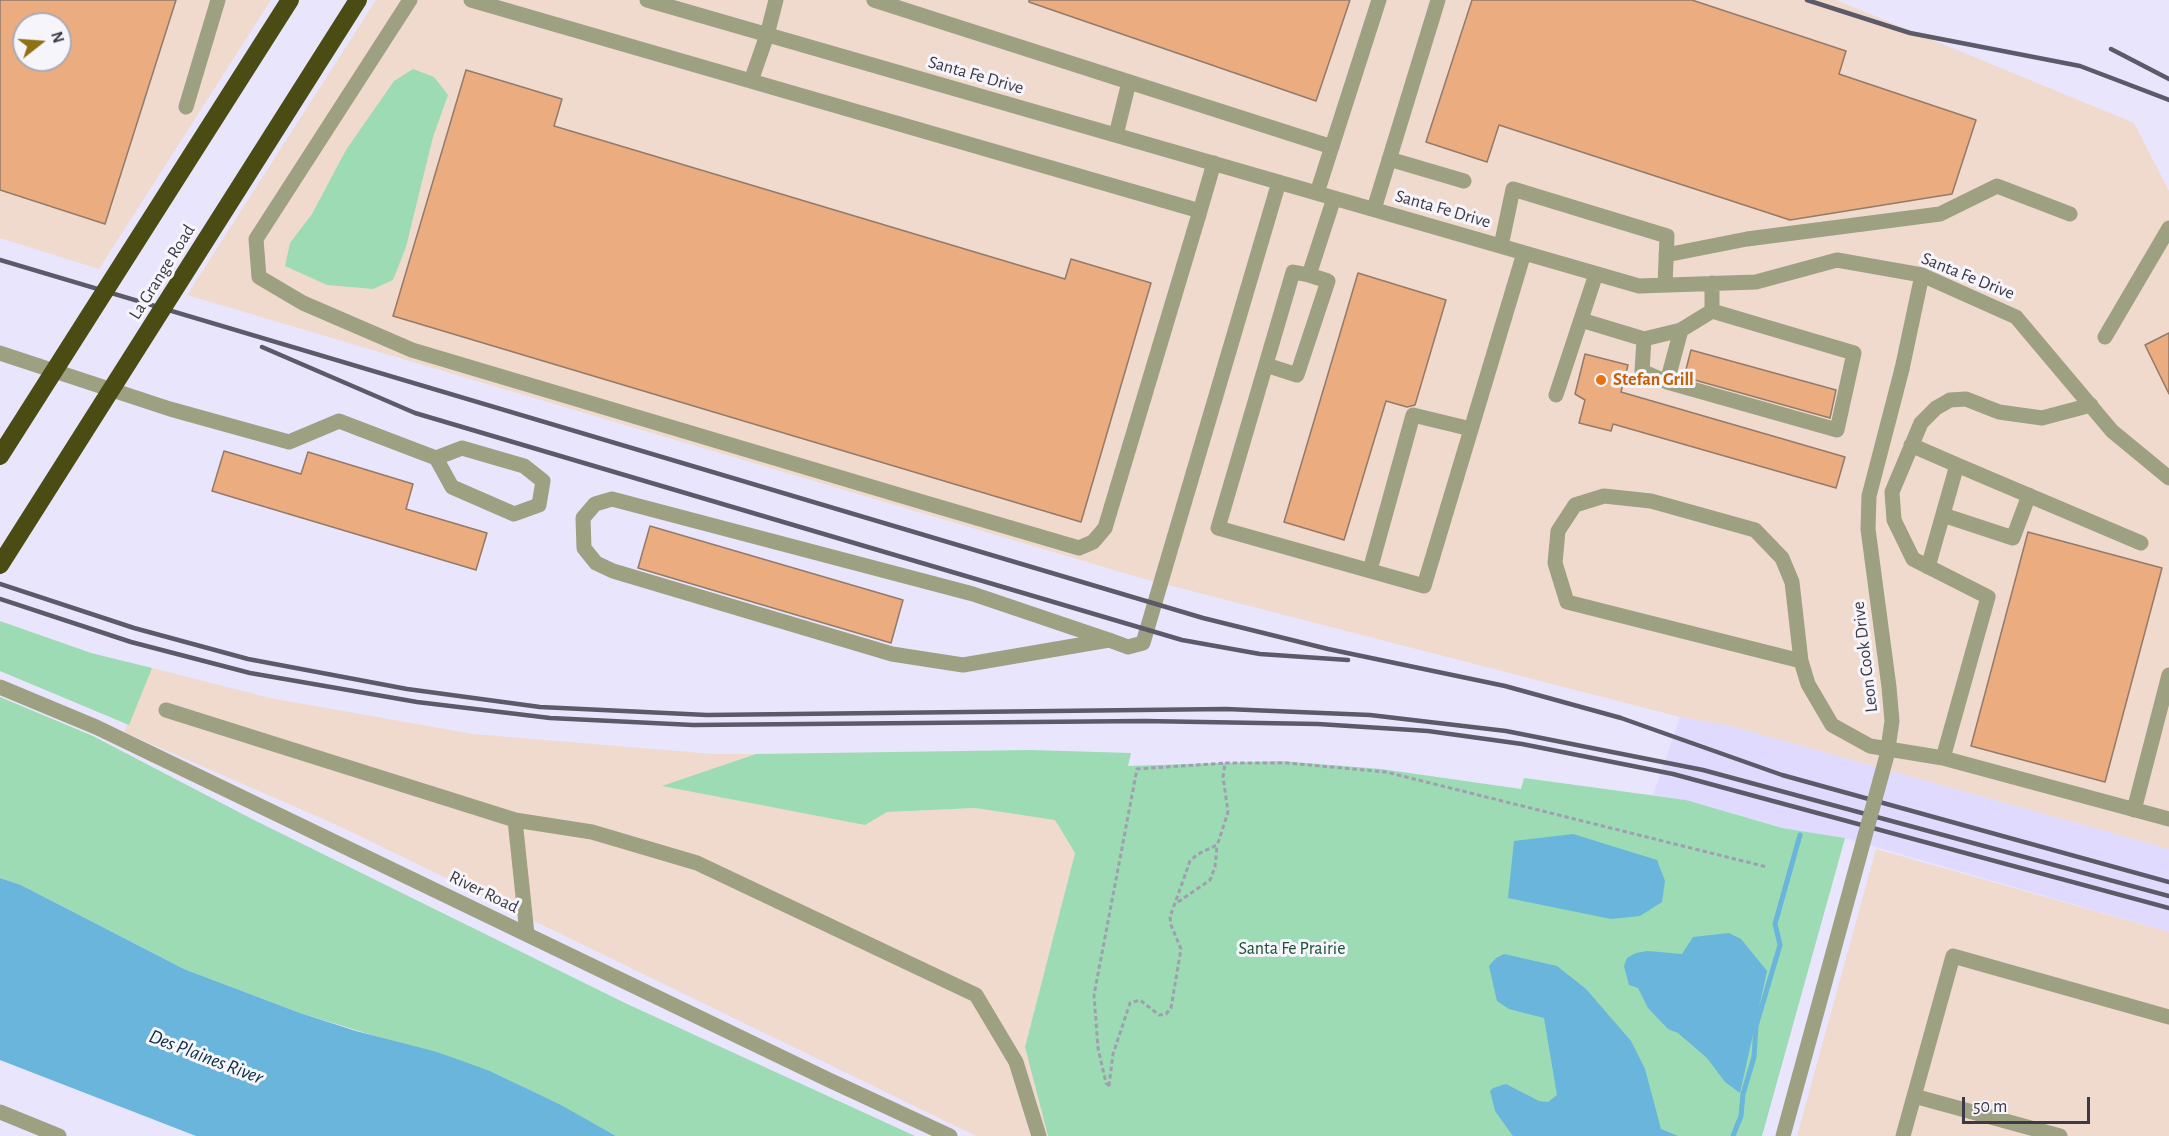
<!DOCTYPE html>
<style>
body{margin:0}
#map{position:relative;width:2169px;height:1136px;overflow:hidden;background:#e9e5fd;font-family:"Alegreya Sans",sans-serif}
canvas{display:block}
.north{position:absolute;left:12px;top:12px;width:60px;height:60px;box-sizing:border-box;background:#f6f5fb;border:2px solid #acaab3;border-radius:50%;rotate:73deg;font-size:16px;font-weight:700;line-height:24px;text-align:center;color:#3c3a46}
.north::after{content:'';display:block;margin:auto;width:21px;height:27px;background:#8f7015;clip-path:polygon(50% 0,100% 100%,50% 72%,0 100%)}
.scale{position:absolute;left:1962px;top:1097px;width:128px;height:27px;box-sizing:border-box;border:3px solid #3c3a46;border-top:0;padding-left:8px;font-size:18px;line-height:21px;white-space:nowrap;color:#3c3a46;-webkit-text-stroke:4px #f6f5fb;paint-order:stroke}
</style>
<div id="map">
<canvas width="2169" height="1136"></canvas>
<div class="north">N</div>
<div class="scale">50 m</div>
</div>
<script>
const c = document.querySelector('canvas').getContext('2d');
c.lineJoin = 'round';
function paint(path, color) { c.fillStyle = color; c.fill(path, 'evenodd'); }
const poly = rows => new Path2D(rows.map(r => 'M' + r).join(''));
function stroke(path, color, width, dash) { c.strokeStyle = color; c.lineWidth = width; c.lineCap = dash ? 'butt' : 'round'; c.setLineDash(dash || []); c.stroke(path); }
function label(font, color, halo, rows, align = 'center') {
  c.font = font + ' "Alegreya Sans",sans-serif'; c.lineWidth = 6; c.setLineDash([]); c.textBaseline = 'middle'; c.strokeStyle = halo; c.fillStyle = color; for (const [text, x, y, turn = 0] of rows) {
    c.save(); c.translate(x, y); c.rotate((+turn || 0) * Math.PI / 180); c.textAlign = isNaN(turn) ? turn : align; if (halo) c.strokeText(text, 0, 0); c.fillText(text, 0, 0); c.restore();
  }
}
const built = poly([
 [1680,717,1731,726,2169,849,2169,932,1845,838,1782,828,1686,800,1653,795]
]);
const industrial = poly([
 [0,0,271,0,99,269,0,238],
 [24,24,60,24,60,60,24,60],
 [376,0,1836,0,2134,123,2169,191,2169,849,1731,726,1680,717,1141,578,187,295],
 [152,668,270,698,473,734,713,754,756,754,664,786,865,824,887,812,975,808,1055,819,1075,853,1025,1047,1048,1136,976,1136,339,826,124,732],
 [1876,849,2169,932,2169,1136,1797,1136]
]);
const green = poly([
 [413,69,434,77,448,95,433,137,406,247,393,280,373,289,327,285,285,266,290,243,312,214,346,150,394,81],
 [0,621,91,653,152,668,129,725,0,671],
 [0,697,93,736,252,819,625,1003,915,1136,616,1136,560,1105,490,1071,300,1013,184,969,21,885,0,878],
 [1031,750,1131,753,1128,766,1280,761,1381,769,1521,789,1524,778,1686,800,1782,828,1845,838,1762,1136,1048,1136,1025,1047,1075,853,1055,820,975,808,887,812,865,825,662,786,756,754]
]);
const water = poly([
 [1573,834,1657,860,1665,881,1662,902,1640,916,1611,919,1508,898,1514,841],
 [0,878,21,885,184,969,300,1013,356,1031,437,1052,490,1071,561,1105,616,1136,196,1136,0,1060],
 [1729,933,1741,939,1767,971,1740,1093,1725,1082,1707,1058,1678,1033,1668,1029,1648,1008,1638,988,1629,985,1624,966,1627,958,1636,953,1648,951,1682,954,1693,937],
 [1504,954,1557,966,1586,989,1631,1041,1645,1069,1661,1129,1678,1136,1513,1136,1495,1111,1490,1091,1493,1088,1506,1084,1539,1101,1548,1102,1557,1095,1544,1018,1509,1009,1497,1001,1489,966,1496,958]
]);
const stream = poly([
 [1733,1136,1741,1116,1743,1094,1754,1057,1756,1026,1780,945,1775,924,1800,835]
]);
const building = poly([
 [0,0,176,0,105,224,0,190,0,0],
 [24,24,60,24,60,60,24,60,24,24],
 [1029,0,1350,0,1316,101,1029,2,1029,0],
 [1472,0,1692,0,1846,51,1839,74,1976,120,1952,194,1790,220,1499,125,1487,162,1426,142,1472,0],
 [466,70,562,99,554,126,1065,279,1071,259,1151,283,1081,522,393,316,466,70],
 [1358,273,1446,300,1415,405,1407,407,1386,401,1344,540,1284,522,1358,273],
 [2169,333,2169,394,2145,345,2169,333],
 [1691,350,1836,390,1830,418,1684,377,1691,350],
 [1585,354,1628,365,1621,392,1845,457,1836,488,1613,424,1611,431,1579,423,1585,400,1575,394,1585,354],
 [224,451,301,474,308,452,413,484,406,509,487,533,476,570,212,491,224,451],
 [650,526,903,600,891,643,638,568,650,526],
 [2028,532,2162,568,2105,782,1971,746,2028,532]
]);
const path = poly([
 [1178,902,1210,880,1215,867,1217,845],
 [1109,1086,1113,1054,1130,1003,1140,1000,1159,1015,1166,1014,1171,1008,1181,949,1171,925,1170,917,1190,861,1198,854,1217,845,1219,840,1228,812,1223,777,1225,763,1287,763,1386,772,1767,867],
 [1109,1086,1106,1083,1098,1048,1094,995,1137,769,1225,763]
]);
const minor = poly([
 [410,0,256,239,259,277,303,303,412,350,919,501,1079,548,1093,542,1105,528,1200,211,471,0],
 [647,0,1639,286,1756,282,1837,260,1922,275,2016,317,2112,431,2169,478],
 [874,0,1332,147],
 [751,81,767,35,776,0],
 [186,107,218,0],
 [1116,135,1129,82],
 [1389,159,1464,181],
 [1317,193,1379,0],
 [1334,198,1309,275,1293,272,1218,528,1424,586,1524,253],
 [1374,209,1438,0],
 [1200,211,1214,163],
 [1501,246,1513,189,1667,236,1665,285],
 [1666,255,1747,239,1940,214,1997,186,2070,214],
 [1581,320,1644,339,1681,330,1667,382,1837,430,1854,353,1712,311,1712,283],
 [1681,330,1712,311],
 [2105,337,2169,228],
 [1644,339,1642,371,1667,382],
 [0,353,170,409,289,442,339,421,436,458,462,448,524,466,543,481,539,505,514,514,452,487,436,458],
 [1266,365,1297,375,1328,281,1309,275],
 [1902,369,1922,275],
 [1556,395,1596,274],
 [2091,405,2042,418,1999,412,1966,399,1950,400,1936,408,1921,423,1892,492,1894,520,1913,559,1988,597,1943,758,2169,819],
 [1911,445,1957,465],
 [1943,515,2013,538,2029,495],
 [1928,567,1957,465,2141,543],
 [1370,570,1413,415,1471,429],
 [1109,640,963,665,892,654,613,571,596,563,584,548,583,518,595,504,612,499,973,594,1109,640,1128,647,1143,643,1279,182],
 [1801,661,1567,602,1555,563,1558,531,1575,505,1604,496,1651,501,1755,530,1782,558,1792,582,1801,661,1808,684,1832,725,1870,746,1943,758],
 [0,687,96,727,829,1080,950,1136],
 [166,710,515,820,527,934],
 [2134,810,2169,675],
 [515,820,592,832,697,863,976,995,1016,1062,1039,1136],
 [1914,1096,2060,1136],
 [0,1112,59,1136],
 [1903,1136,1953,956,2169,1017]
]);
const rail = poly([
 [1807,0,1910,33,2080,66,2169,100],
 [2111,49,2169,79],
 [0,260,1203,618,1328,649,1505,686,1621,718,1782,775,2169,882],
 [262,347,415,413,1182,640,1260,654,1348,660],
 [0,584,134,628,248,659,407,689,540,707,707,715,1226,709,1370,715,1506,731,1703,770,2169,896],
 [0,599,131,642,250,673,417,702,550,718,693,725,1144,721,1318,724,1428,731,1522,744,1673,774,2169,908]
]);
const minorBridge = poly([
 [1783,1136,1887,755,1892,721,1889,687,1868,529,1869,496,1902,369]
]);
const highwayBridge = poly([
 [0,456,290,0],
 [0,565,358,0]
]);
const markers = [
 [1601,380,6,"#e8710a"]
];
const streetNames = [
 ["Santa Fe Drive",976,75,16],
 ["Santa Fe Drive",1443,209,16],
 ["La Grange Road",162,272,-58],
 ["Santa Fe Drive",1968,276,22],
 ["Leon Cook Drive",1865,657,-97],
 ["River Road",484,892,26]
];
const foodNames = [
 ["Stefan Grill",1613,380]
];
const parkNames = [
 ["Santa Fe Prairie",1292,949]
];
const waterNames = [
 ["Des Plaines River",206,1057,21]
];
paint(built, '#e1daff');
paint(industrial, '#f0dacd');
paint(green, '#9cdbb4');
paint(water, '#69b5dc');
stroke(stream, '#69b5dc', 5);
paint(building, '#ebac80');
stroke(building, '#937a69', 1.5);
stroke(path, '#a19eb1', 3, [4.5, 3]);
stroke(minor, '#9da081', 15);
stroke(rail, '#5c5968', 4.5);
stroke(minorBridge, '#9da081', 15);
stroke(highwayBridge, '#4a4c14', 18);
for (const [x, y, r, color] of markers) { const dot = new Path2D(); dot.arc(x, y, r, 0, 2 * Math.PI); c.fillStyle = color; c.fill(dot); stroke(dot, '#f6f5fb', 2); }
label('18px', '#3c3a46', '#f6f5fb', streetNames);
label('bold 18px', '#c56008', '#f6f5fb', foodNames, 'left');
label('18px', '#1b5134', '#f6f5fb', parkNames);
label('italic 20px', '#0b2f40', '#f6f5fb', waterNames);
</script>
